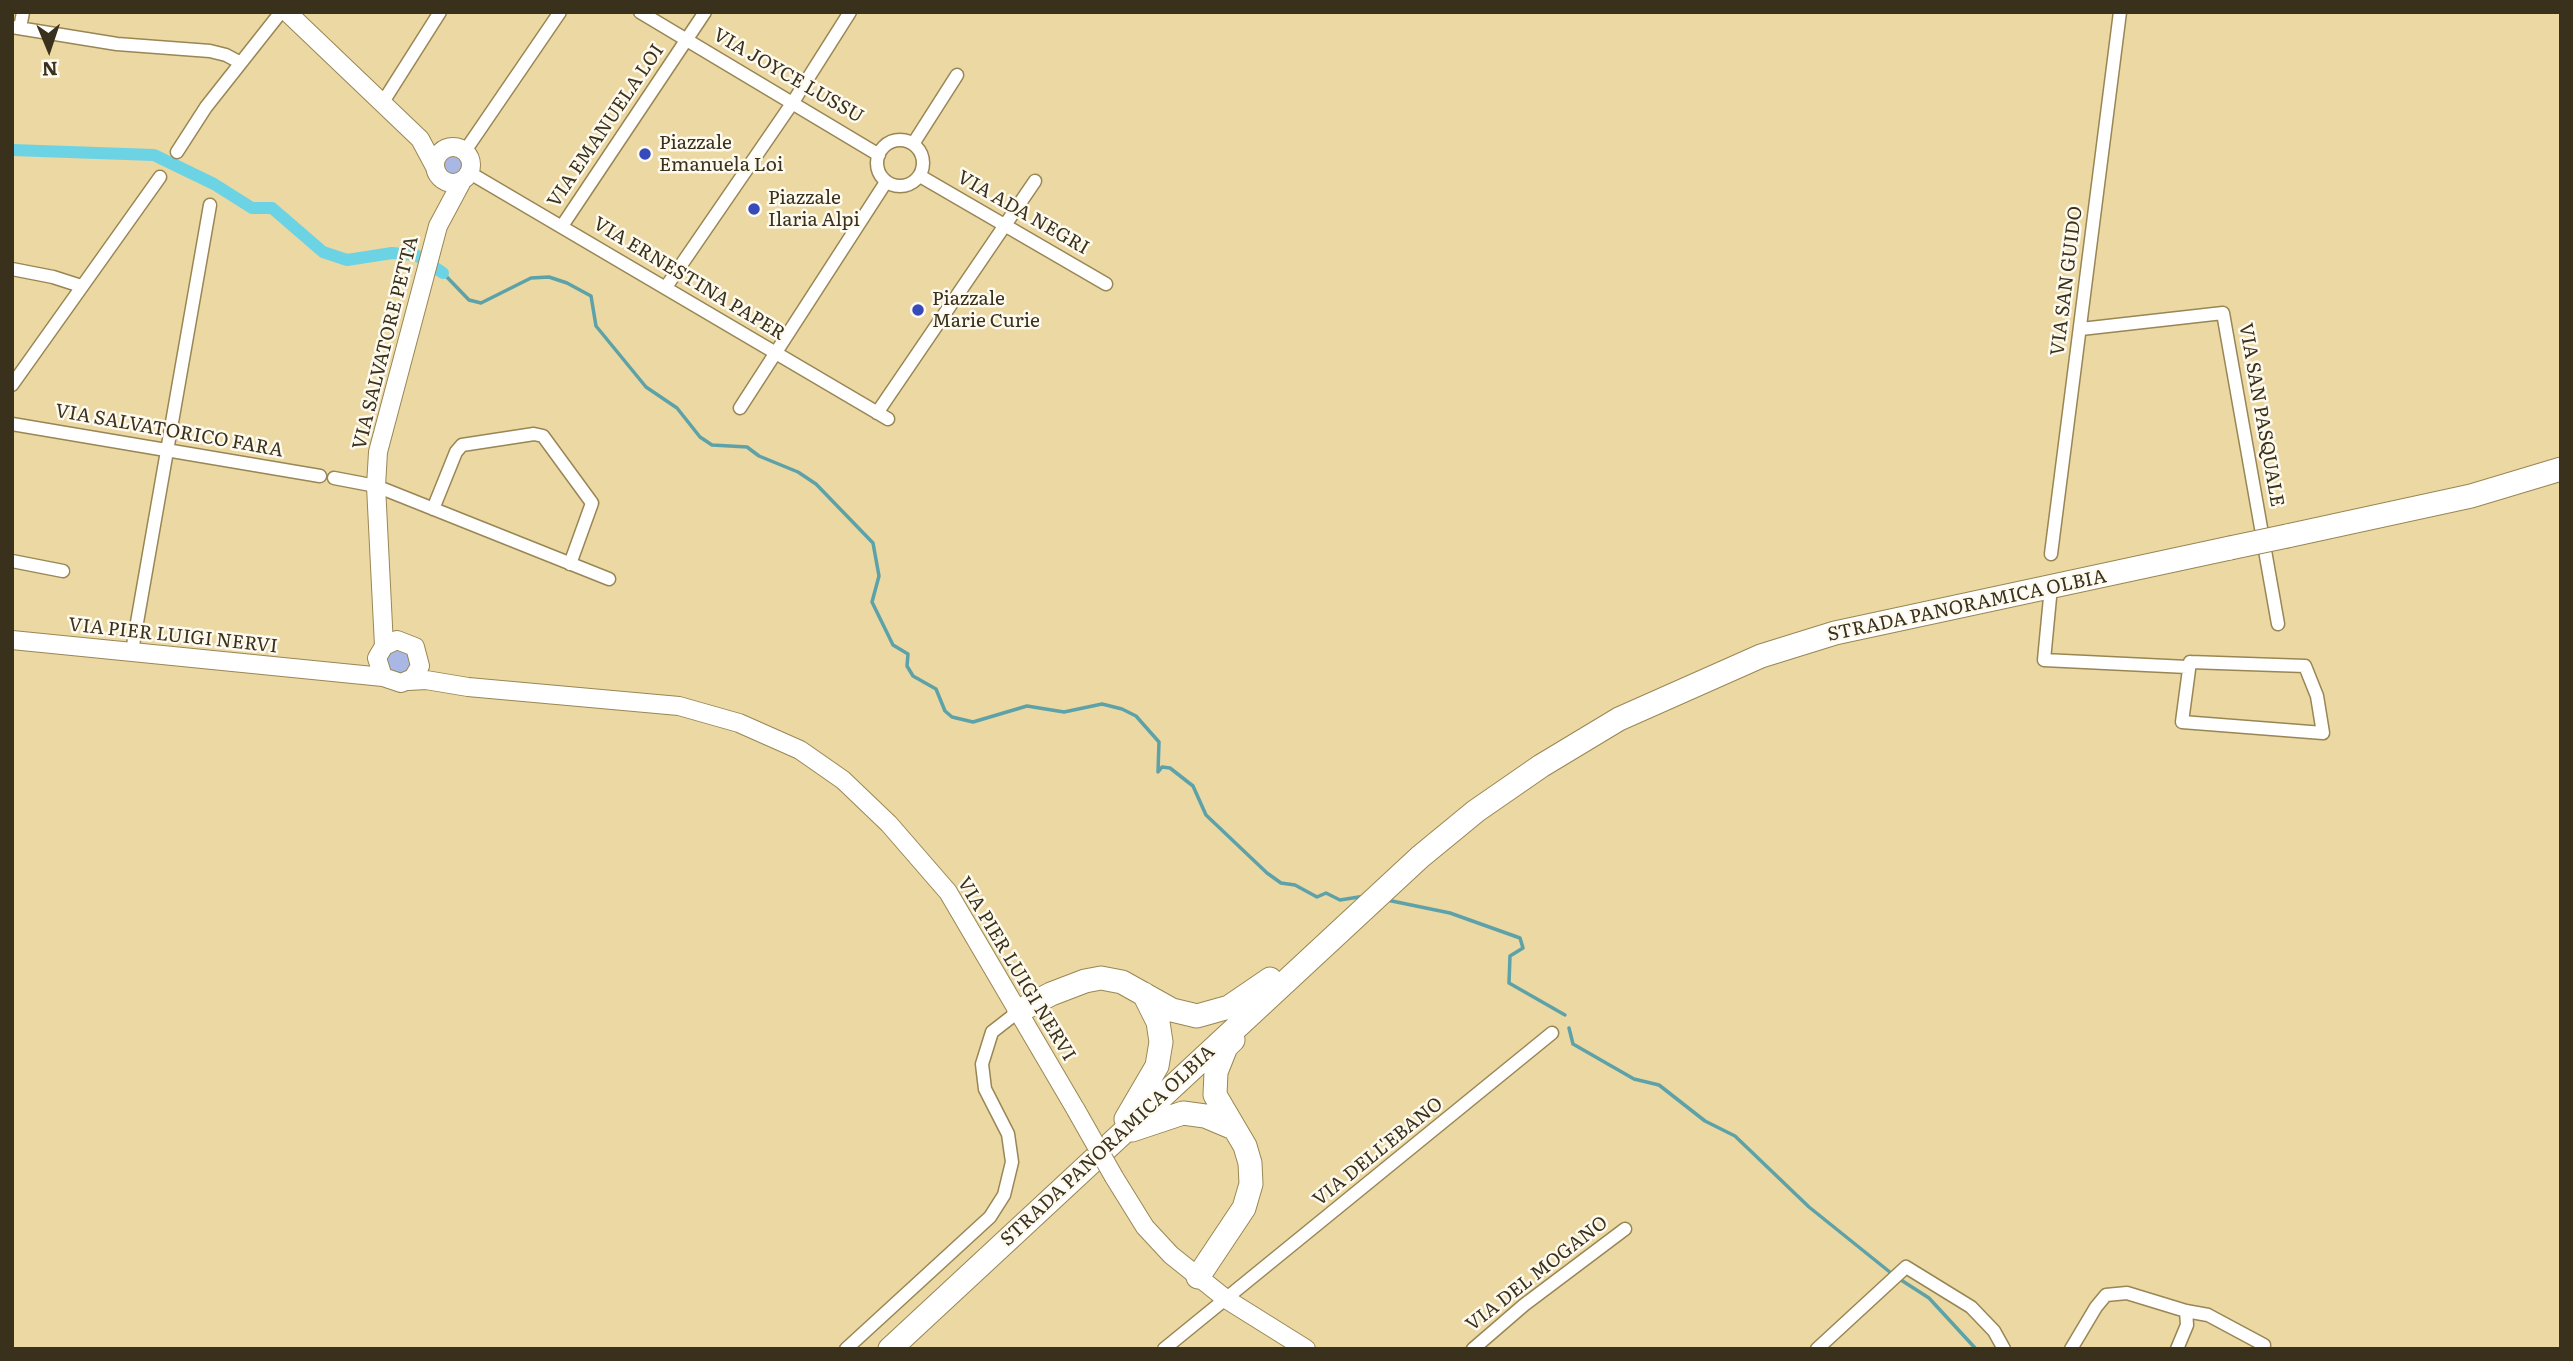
<!DOCTYPE html>
<style>
body{margin:0}
#map{position:relative;width:2573px;height:1361px;overflow:hidden;background:#ebd8a2;font-family:Literata,serif}
canvas{display:block}
.frame{position:absolute;inset:0;border:14px solid #39311c;pointer-events:none}
.north{position:absolute;left:14px;top:14px;width:70px;height:70px;-webkit-text-stroke:5px #fefaef;paint-order:stroke;rotate:178deg;font-size:19px;font-weight:700;line-height:28px;text-align:center;color:#39311c}
.north::after{content:'';display:block;margin:auto;width:24px;height:32px;background:#39311c;clip-path:polygon(50% 0,100% 100%,50% 72%,0 100%)}
</style>
<div id="map">
<canvas width="2573" height="1361"></canvas>
<div class="frame"></div>
<div class="north">N</div>
</div>
<script>
const c = document.querySelector('canvas').getContext('2d');
c.lineJoin = 'round';
function paint(path, color) { c.fillStyle = color; c.fill(path, 'evenodd'); }
const poly = rows => new Path2D(rows.map(r => 'M' + r).join(''));
function stroke(path, color, width, dash) { c.strokeStyle = color; c.lineWidth = width; c.lineCap = dash ? 'butt' : 'round'; c.setLineDash(dash || []); c.stroke(path); }
function label(font, color, halo, rows, align = 'center') {
  c.font = font + ' Literata,serif'; c.lineWidth = 5; c.setLineDash([]); c.textBaseline = 'middle'; c.strokeStyle = halo; c.fillStyle = color; for (const [text, x, y, turn = 0] of rows) {
    c.save(); c.translate(x, y); c.rotate((+turn || 0) * Math.PI / 180); c.textAlign = isNaN(turn) ? turn : align; if (halo) c.strokeText(text, 0, 0); c.fillText(text, 0, 0); c.restore();
  }
}
const green = poly([
 '440 165a13 13 0 1 1 26 0a13 13 0 1 1-26 0Z',
 '387 662a12 12 0 1 1 24 0a12 12 0 1 1-24 0Z'
]);
const stream = poly([
 [443,273,469,300,481,303,531,278,549,277,567,283,591,296,596,326,646,387,677,408,700,437,712,445,747,447,759,456,798,472,816,484,873,543,879,576,872,602,893,645,908,654,907,666,913,676,936,689,945,711,952,717,973,722,1027,706,1064,712,1102,704,1122,709,1136,716,1159,742,1158,772,1162,767,1170,768,1193,786,1206,815,1267,873,1281,883,1295,885,1317,897,1326,893,1340,900,1365,896],
 [1387,900,1450,913,1520,938,1523,948,1510,956,1509,983,1565,1015],
 [1569,1028,1573,1044,1634,1079,1659,1085,1705,1121,1735,1136,1809,1207,1891,1273],
 [1901,1280,1929,1298,1976,1349]
]);
const canal = poly([
 [12,150,154,155,214,184,252,208,272,208,323,252,347,260,392,253,416,255,443,273]
]);
const street = poly([
 [640,12,879,155],
 [12,27,117,44,210,51,226,55,241,63],
 [20,28,23,12],
 [383,102,440,12],
 '877 163a23 23 0 1 1 46 0a23 23 0 1 1-46 0Z',
 [913,144,957,75],
 [465,151,560,12],
 [177,152,206,107,281,12],
 [470,173,888,419],
 [920,176,1106,284],
 [562,226,705,12],
 [12,269,53,277,81,286],
 [666,287,793,102,850,12],
 [2081,329,2223,313,2278,624],
 [12,385,160,177],
 [740,408,886,182],
 [877,413,1035,181],
 [12,424,320,476],
 [334,478,376,486,609,579],
 [433,509,456,452,462,445,534,434,543,436,592,503,570,564],
 [2051,554,2120,12],
 [12,561,63,571],
 [2051,587,2044,660,2187,667],
 [132,651,210,205],
 [2190,662,2305,666,2317,696,2323,733,2182,722,2190,662],
 [2186,1311,2208,1315,2264,1345],
 [846,1349,990,1217,1004,1195,1012,1162,1008,1134,985,1089,982,1064,992,1032,1019,1011],
 [1164,1349,1552,1033],
 [1473,1349,1524,1305,1625,1229],
 [1817,1349,1906,1267,1971,1307,1994,1331,2004,1349],
 [2071,1349,2096,1307,2106,1295,2127,1293,2186,1311,2187,1325,2177,1349]
]);
const secondary = poly([
 [287,12,420,139,435,167],
 '435 165a18 18 0 1 1 36 0a18 18 0 1 1-36 0Z',
 [12,640,383,677,401,683,413,678,420,666,415,647,397,640,384,646,377,658,383,677],
 [384,646,376,486,378,452,438,226,461,183],
 [408,681,426,680,468,687,679,706,739,723,800,750,843,780,889,824,948,892,1076,1110],
 [1114,1177,1145,1227,1171,1255,1226,1299,1306,1349]
]);
const highway = poly([
 [2287,536,2471,496,2561,469],
 [1019,1011,1051,994,1085,981,1101,978,1122,982,1172,1010,1197,1016,1229,1007,1270,979],
 [1126,1119,1157,1066,1161,1042,1158,1022,1144,994],
 [1132,1130,1183,1113,1205,1116,1231,1127],
 [1198,1277,1244,1208,1251,1184,1250,1163,1245,1146,1215,1095,1216,1072,1226,1047,1233,1040],
 [890,1349,1420,857,1476,811,1541,766,1619,719,1761,656,1835,633,2230,548]
]);
const secondaryBridge = poly([
 [1076,1110,1114,1177]
]);
const highwayBridge = poly([
 [2230,548,2287,536]
]);
const markers = [
 [645,154,7,"#364abc"],
 [754,209,7,"#364abc"],
 [918,310,7,"#364abc"]
];
const streetNames = [
 ["VIA JOYCE LUSSU",788,76,30],
 ["VIA EMANUELA LOI",606,126,-56],
 ["VIA ADA NEGRI",1023,213,30],
 ["VIA ERNESTINA PAPER",689,279,31],
 ["VIA SAN GUIDO",2067,281,-83],
 ["VIA SALVATORE PETTA",386,343,-76],
 ["VIA SAN PASQUALE",2261,415,80],
 ["VIA SALVATORICO FARA",169,431,10],
 ["STRADA PANORAMICA OLBIA",1967,606,-12],
 ["VIA PIER LUIGI NERVI",173,636,6],
 ["VIA PIER LUIGI NERVI",1016,969,59],
 ["STRADA PANORAMICA OLBIA",1108,1146,-43],
 ["VIA DELL'EBANO",1378,1152,-39],
 ["VIA DEL MOGANO",1537,1274,-38]
];
const poiNames = [
 ["Piazzale",659,143],
 ["Emanuela Loi",659,165],
 ["Piazzale",768,198],
 ["Ilaria Alpi",768,220],
 ["Piazzale",932,299],
 ["Marie Curie",932,321]
];
paint(green, '#a8b7e4');
stroke(stream, '#5da2a9', 3.5);
stroke(canal, '#6cd3e5', 12);
stroke(street, '#998654', 15);
stroke(secondary, '#998654', 20);
stroke(highway, '#998654', 25);
stroke(street, '#fff', 12);
stroke(secondary, '#fff', 18);
stroke(highway, '#fff', 23);
stroke(secondaryBridge, '#998654', 20, []);
stroke(highwayBridge, '#998654', 25, []);
stroke(secondaryBridge, '#fff', 18);
stroke(highwayBridge, '#fff', 23);
for (const [x, y, r, color] of markers) { const dot = new Path2D(); dot.arc(x, y, r, 0, 2 * Math.PI); c.fillStyle = color; c.fill(dot); stroke(dot, '#fefaef', 2.5); }
label('19px', '#39311c', '#fefaef', streetNames);
label('19px', '#39311c', '#fefaef', poiNames, 'left');
</script>
